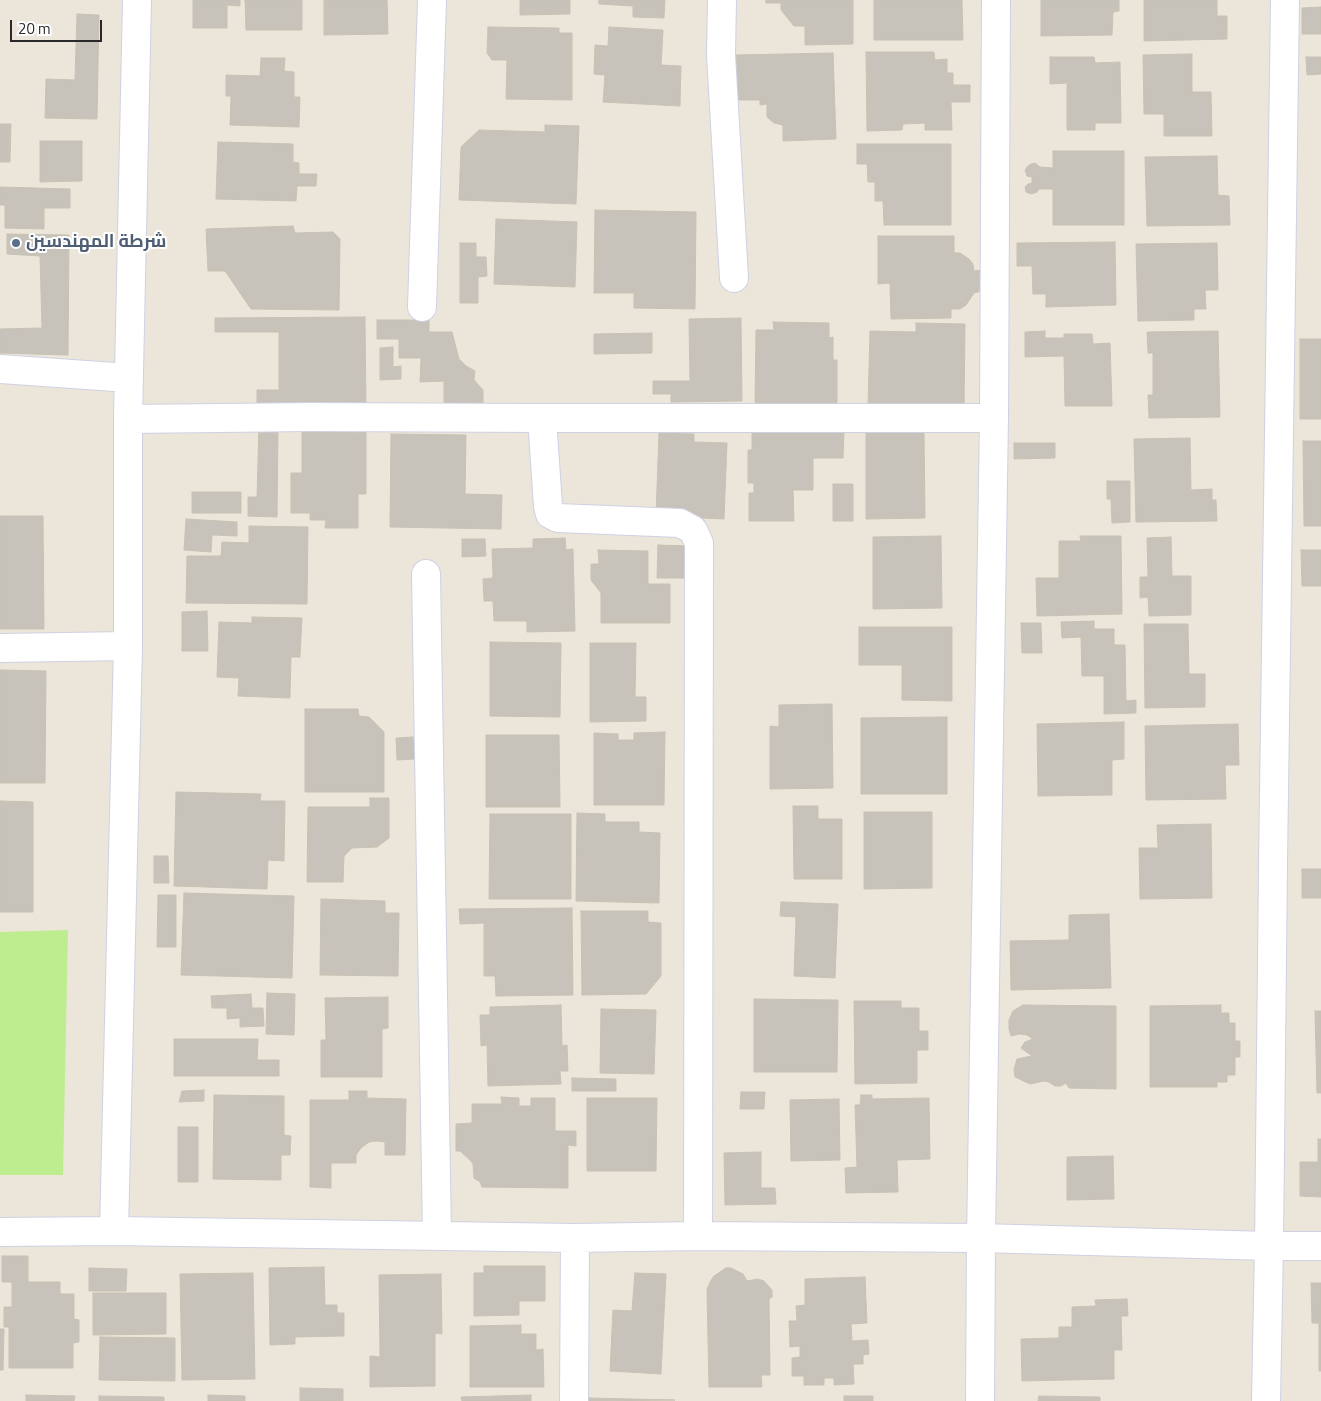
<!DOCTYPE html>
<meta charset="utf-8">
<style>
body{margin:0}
#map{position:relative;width:1321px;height:1401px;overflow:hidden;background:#ece6da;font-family:"Titillium Web",sans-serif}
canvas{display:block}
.scale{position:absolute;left:10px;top:20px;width:92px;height:22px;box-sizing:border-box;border:2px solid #292929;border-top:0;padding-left:6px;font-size:15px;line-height:18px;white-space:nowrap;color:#292929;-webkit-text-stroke:4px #fff;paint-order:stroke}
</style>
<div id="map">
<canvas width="1321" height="1401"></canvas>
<div class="scale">20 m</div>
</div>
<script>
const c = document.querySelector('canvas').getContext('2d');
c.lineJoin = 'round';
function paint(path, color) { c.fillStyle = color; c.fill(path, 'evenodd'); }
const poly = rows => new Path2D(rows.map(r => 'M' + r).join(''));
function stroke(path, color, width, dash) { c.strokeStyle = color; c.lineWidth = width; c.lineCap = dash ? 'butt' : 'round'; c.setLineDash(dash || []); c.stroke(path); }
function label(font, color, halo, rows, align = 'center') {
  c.font = font + ' "Titillium Web",Cairo,sans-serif'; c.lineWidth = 4; c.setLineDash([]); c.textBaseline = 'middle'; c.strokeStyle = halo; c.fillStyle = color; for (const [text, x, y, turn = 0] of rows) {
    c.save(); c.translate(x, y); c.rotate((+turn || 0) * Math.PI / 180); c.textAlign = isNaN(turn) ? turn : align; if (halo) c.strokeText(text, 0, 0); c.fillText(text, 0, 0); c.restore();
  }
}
const pitch = poly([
 [68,930,63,1175,0,1175,0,932]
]);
const building = poly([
 [193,0,240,0,240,6,227,5,227,28,193,28,193,0],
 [245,0,302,0,302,30,246,30,245,0],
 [324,0,387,0,388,34,324,35,324,0],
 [520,0,570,0,570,14,520,15,520,0],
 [599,0,665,0,664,18,633,17,633,6,599,4,599,0],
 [766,0,853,0,853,44,805,45,805,26,794,26,781,10,781,3,766,3,766,0],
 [874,0,962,0,963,40,874,40,874,0],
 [1041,0,1119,0,1119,11,1113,12,1112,35,1041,36,1041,0],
 [1144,0,1217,0,1217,16,1227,16,1227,39,1144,41,1144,0],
 [1321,7,1321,34,1302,34,1302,8,1321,7],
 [77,14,99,15,97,119,45,118,46,79,75,80,77,14],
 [488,27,559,28,559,33,572,33,572,100,506,99,507,60,492,60,487,53,488,27],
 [609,27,663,30,661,65,681,66,680,106,603,102,605,75,594,74,595,45,608,46,609,27],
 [866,52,934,52,935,60,947,59,947,73,953,73,953,85,970,85,970,102,951,102,952,130,925,130,925,123,903,124,902,130,867,131,866,52],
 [833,53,836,139,783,141,783,125,774,123,767,117,767,104,760,105,760,100,738,100,736,55,833,53],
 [1192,54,1192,92,1211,92,1212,136,1164,136,1164,114,1144,114,1143,55,1192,54],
 [1050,57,1094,57,1095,63,1120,62,1121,123,1095,123,1095,130,1067,130,1067,83,1050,84,1050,57],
 [1306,57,1321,57,1321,74,1307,75,1306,57],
 [261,58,285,58,284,71,294,72,294,97,300,97,299,127,230,125,231,96,226,96,226,75,260,76,261,58],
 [0,124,11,124,10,162,0,162,0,124],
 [545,125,579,126,576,204,459,200,461,147,479,130,545,132,545,125],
 [40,141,82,141,82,181,40,182,40,141],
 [218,142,293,144,293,162,299,163,299,174,317,174,316,186,297,186,296,201,216,199,218,142],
 [857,144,951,144,951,225,884,225,883,201,875,201,875,182,868,182,867,164,857,164,857,144],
 [1053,151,1124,151,1124,225,1053,225,1053,189,1039,189,1037,192,1031,194,1026,192,1025,187,1028,184,1032,183,1032,177,1027,176,1025,170,1028,166,1031,164,1035,163,1040,167,1053,168,1053,151],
 [1217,156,1218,195,1229,196,1230,225,1147,226,1145,157,1217,156],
 [0,187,70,189,70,208,44,208,44,229,5,228,5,205,0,205,0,187],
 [595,210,696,212,695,309,634,308,634,293,594,293,595,210],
 [496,219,577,222,575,287,494,284,496,219],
 [293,226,295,233,333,232,340,239,339,310,251,309,225,271,208,271,206,229,293,226],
 [7,234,69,235,68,355,0,353,0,329,42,328,40,256,7,254,7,234],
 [878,236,954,236,954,253,960,253,969,259,973,264,974,271,981,270,981,291,974,293,966,305,960,309,951,309,951,318,891,319,890,283,878,284,878,236],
 [1115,242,1116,305,1046,307,1046,294,1033,294,1032,266,1017,266,1017,243,1115,242],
 [460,243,476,243,476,257,486,257,487,276,478,277,478,303,460,303,460,243],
 [1217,243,1218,290,1205,290,1206,309,1194,309,1194,320,1138,321,1136,244,1217,243],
 [365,317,366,409,257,409,257,390,279,390,279,332,215,332,215,318,365,317],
 [741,318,742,401,671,402,671,394,653,394,653,381,690,381,689,319,741,318],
 [377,320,429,320,429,332,452,332,459,359,466,366,475,371,474,380,483,390,483,403,444,403,444,381,420,382,421,358,399,358,399,339,377,339,377,320],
 [773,322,829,323,829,338,833,337,833,360,837,360,837,405,755,404,756,330,774,330,773,322],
 [916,323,965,324,964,410,868,407,870,331,916,332,916,323],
 [1045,331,1045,338,1064,338,1064,334,1092,334,1093,344,1110,343,1112,406,1065,406,1064,356,1025,357,1025,332,1045,331],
 [1218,331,1220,417,1149,418,1148,395,1153,395,1153,353,1148,353,1147,332,1218,331],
 [652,333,652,353,594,354,594,334,652,333],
 [1300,339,1321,339,1321,419,1300,419,1300,339],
 [393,347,393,367,401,366,401,379,380,380,380,348,393,347],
 [259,426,278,427,277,517,248,516,248,497,257,497,259,426],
 [302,428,366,428,366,494,358,494,358,528,325,528,326,520,310,520,310,513,291,513,291,473,302,473,302,428],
 [752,431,844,431,843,458,813,458,813,490,793,490,794,521,749,521,749,493,754,493,754,483,748,483,748,450,752,450,752,431],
 [924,431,925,518,866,519,866,432,924,431],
 [659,433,694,434,694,442,727,443,724,519,656,516,659,433],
 [391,434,466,435,465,494,502,495,501,529,390,527,391,434],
 [1190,438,1191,490,1212,489,1212,500,1216,500,1217,521,1136,522,1134,439,1190,438],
 [1303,441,1321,441,1321,526,1304,526,1303,441],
 [1014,443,1055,443,1055,458,1014,459,1014,443],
 [1107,481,1130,481,1130,522,1112,523,1111,499,1107,499,1107,481],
 [833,484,853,484,853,521,833,521,833,484],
 [192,492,241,492,241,513,192,513,192,492],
 [0,516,43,516,44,629,0,629,0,516],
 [186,519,237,522,237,536,212,535,211,552,184,550,186,519],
 [249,526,308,527,307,604,186,603,187,556,221,556,222,542,249,543,249,526],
 [941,536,942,608,873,609,873,537,941,536],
 [1080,536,1121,536,1122,614,1037,616,1036,578,1059,578,1059,541,1081,541,1080,536],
 [1171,537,1172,576,1191,576,1191,615,1149,616,1148,597,1140,598,1140,577,1148,577,1147,538,1171,537],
 [565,538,566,550,573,549,575,631,527,632,527,621,494,621,493,601,484,601,483,579,493,578,492,549,533,548,533,539,565,538],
 [462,539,485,539,486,556,462,557,462,539],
 [658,545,690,546,689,578,657,578,658,545],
 [598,550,648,551,648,584,670,584,670,623,601,623,601,593,591,580,591,564,599,564,598,550],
 [1301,550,1321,550,1321,586,1302,586,1301,550],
 [207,611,208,651,182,651,182,612,207,611],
 [252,617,302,618,300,657,291,657,290,698,238,696,239,678,217,677,219,622,252,623,252,617],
 [1094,621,1094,629,1114,629,1114,645,1125,645,1126,701,1136,700,1136,713,1104,714,1104,676,1082,676,1081,637,1062,638,1061,622,1094,621],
 [1021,623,1041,623,1042,653,1022,653,1021,623],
 [1144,624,1188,624,1189,674,1205,674,1205,707,1145,708,1144,624],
 [859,627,952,627,952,701,902,700,902,665,859,665,859,627],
 [490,642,561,643,560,717,490,716,490,642],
 [590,643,636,643,635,697,646,697,646,721,590,722,590,643],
 [0,670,46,671,45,783,0,783,0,670],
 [832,704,833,788,770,789,770,726,779,727,779,705,832,704],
 [305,709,358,709,359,716,369,717,384,732,384,792,305,792,305,709],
 [947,717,947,794,861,794,861,718,947,717],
 [1124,722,1124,759,1112,760,1112,795,1038,796,1037,724,1124,722],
 [1238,724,1239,765,1225,765,1226,799,1146,800,1145,726,1238,724],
 [665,732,664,805,594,805,594,733,618,734,618,740,634,740,634,733,665,732],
 [486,735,559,735,560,807,486,807,486,735],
 [413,737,415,759,397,760,396,738,413,737],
 [176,792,261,794,260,801,285,801,284,861,268,860,267,889,174,886,176,792],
 [370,798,389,798,389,838,377,847,352,848,344,856,343,882,307,882,308,807,370,807,370,798],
 [0,801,33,802,33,912,0,912,0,801],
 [793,806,818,806,818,819,842,819,842,879,794,879,793,806],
 [864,812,932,812,932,888,864,889,864,812],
 [577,813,605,814,605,822,639,822,639,832,660,833,659,903,576,901,577,813],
 [490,814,571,814,571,899,489,899,490,814],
 [1211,824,1212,898,1140,899,1139,848,1158,848,1157,825,1211,824],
 [154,856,168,856,169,883,154,883,154,856],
 [1302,869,1321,869,1321,898,1302,898,1302,869],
 [184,893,294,896,292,978,181,975,184,893],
 [158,895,176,895,176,947,157,947,158,895],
 [321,899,385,901,385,913,399,913,398,976,320,975,321,899],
 [781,902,838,904,835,978,794,976,796,917,780,916,781,902],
 [572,908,573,995,496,996,495,976,484,976,484,923,460,924,459,909,572,908],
 [581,911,648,911,648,922,661,923,661,976,646,994,582,995,581,911],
 [1109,914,1111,988,1011,990,1010,941,1069,940,1069,915,1109,914],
 [267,993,295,994,294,1035,266,1034,267,993],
 [251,994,252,1008,263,1008,264,1026,240,1027,240,1018,227,1019,227,1008,212,1008,211,996,251,994],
 [388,997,388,1028,382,1029,382,1077,321,1077,321,1040,326,1040,325,998,388,997],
 [754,999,838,1000,837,1072,754,1072,754,999],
 [854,1001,901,1001,901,1008,919,1008,919,1031,928,1031,928,1050,917,1050,917,1083,855,1084,854,1001],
 [561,1005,562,1046,567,1045,568,1071,560,1071,561,1084,488,1086,487,1045,481,1046,480,1015,490,1015,490,1007,561,1005],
 [1023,1005,1116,1006,1116,1089,1069,1088,1066,1083,1061,1086,1055,1086,1049,1082,1044,1081,1030,1084,1015,1077,1014,1070,1017,1059,1032,1056,1021,1048,1025,1042,1033,1039,1027,1035,1020,1034,1011,1036,1009,1029,1009,1020,1013,1011,1023,1005],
 [1221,1005,1221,1013,1229,1013,1229,1023,1235,1023,1235,1041,1240,1041,1240,1057,1235,1057,1235,1075,1227,1075,1227,1082,1217,1082,1217,1087,1150,1087,1150,1006,1221,1005],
 [601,1009,656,1010,654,1074,600,1073,601,1009],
 [1315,1011,1321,1011,1321,1093,1317,1093,1315,1011],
 [174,1039,258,1039,257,1060,279,1060,279,1076,174,1076,174,1039],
 [572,1078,616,1079,616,1091,572,1091,572,1078],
 [204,1090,204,1101,179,1102,182,1091,204,1090],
 [349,1091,367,1091,367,1098,406,1099,405,1155,385,1155,385,1142,377,1141,369,1142,361,1148,356,1155,356,1163,331,1163,331,1188,310,1187,310,1100,349,1100,349,1091],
 [741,1092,765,1092,764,1109,740,1109,741,1092],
 [214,1095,284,1096,284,1135,291,1136,290,1155,281,1155,281,1180,213,1179,214,1095],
 [861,1095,872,1095,872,1099,929,1098,930,1159,897,1160,898,1192,846,1193,845,1168,857,1167,855,1105,860,1105,861,1095],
 [501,1097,519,1098,519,1106,531,1106,531,1098,555,1098,555,1131,576,1131,576,1146,568,1145,568,1188,482,1187,480,1182,474,1178,473,1164,470,1160,460,1151,456,1151,456,1124,472,1123,472,1104,502,1104,501,1097],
 [587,1098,657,1098,656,1171,587,1171,587,1098],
 [839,1099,840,1160,791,1161,790,1100,839,1099],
 [178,1127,198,1127,198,1182,178,1182,178,1127],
 [1318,1139,1321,1139,1321,1197,1300,1196,1300,1162,1318,1162,1318,1139],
 [761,1152,761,1188,775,1188,776,1204,725,1205,724,1153,761,1152],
 [1113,1156,1114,1199,1067,1200,1067,1157,1113,1156],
 [2,1256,28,1256,28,1282,60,1282,60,1294,74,1294,74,1319,79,1320,79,1342,73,1343,73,1368,9,1368,9,1327,4,1327,4,1307,12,1307,12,1282,2,1282,2,1256],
 [484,1266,545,1266,545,1301,519,1301,519,1315,474,1316,474,1273,484,1273,484,1266],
 [324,1267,325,1305,337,1305,337,1313,344,1313,344,1336,295,1337,295,1344,270,1345,269,1268,324,1267],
 [89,1268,127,1269,126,1291,89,1291,89,1268],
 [726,1268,731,1268,743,1274,747,1281,758,1279,764,1281,772,1290,772,1297,769,1299,770,1375,761,1375,762,1387,709,1387,707,1290,710,1282,714,1276,726,1268],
 [253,1273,255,1379,182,1380,180,1274,253,1273],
 [635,1273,666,1274,661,1374,610,1371,613,1310,632,1311,635,1273],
 [441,1274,442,1334,435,1333,435,1386,370,1387,370,1356,380,1357,379,1275,441,1274],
 [865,1277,867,1323,851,1324,852,1341,868,1340,869,1354,863,1355,863,1364,853,1364,854,1384,834,1385,834,1378,824,1378,824,1385,804,1385,804,1376,792,1376,792,1358,800,1357,800,1346,790,1347,789,1321,797,1321,796,1306,805,1305,805,1279,865,1277],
 [1311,1283,1321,1283,1321,1371,1319,1371,1319,1323,1312,1323,1311,1283],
 [93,1293,166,1293,166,1334,93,1335,93,1293],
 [1127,1299,1128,1316,1121,1316,1122,1350,1114,1350,1114,1379,1022,1381,1021,1339,1059,1338,1059,1327,1072,1327,1072,1307,1096,1306,1095,1300,1127,1299],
 [521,1325,521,1334,536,1334,536,1350,543,1349,544,1387,470,1387,470,1326,521,1325],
 [0,1329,4,1329,3,1370,0,1370,0,1329],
 [100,1337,175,1338,175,1381,99,1380,100,1337],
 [300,1388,343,1389,343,1401,300,1401,300,1388],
 [26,1395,75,1396,74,1401,26,1401,26,1395],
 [208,1395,245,1396,245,1401,208,1401,208,1395],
 [531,1395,531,1401,462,1401,461,1397,531,1395],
 [99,1396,164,1397,164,1401,99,1401,99,1396],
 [844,1396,873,1396,873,1401,844,1401,844,1396],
 [1039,1396,1100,1397,1100,1401,1038,1401,1039,1396],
 [588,1398,675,1400,588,1401,588,1398]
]);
const minor = poly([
 [722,0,721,55,734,278],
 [422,307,432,0],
 [0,369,129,378],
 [542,418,548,506,550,514,558,518,680,523,693,530,699,543,698,1236],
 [128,419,311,417,542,418,994,418],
 [426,574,437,1235],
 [0,648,128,646],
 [114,1231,128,646,128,419,137,0],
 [0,1232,114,1231,575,1238,698,1236,981,1238,1269,1246,1321,1246],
 [574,1401,575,1238],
 [980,1401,981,1238,994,418,996,0],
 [1266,1401,1269,1246,1273,865,1285,0]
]);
const markers = [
 [16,243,5,"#5c6f8a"]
];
const serviceNames = [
 ["شرطة المهندسين",26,243]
];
paint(pitch, '#bded8f');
paint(building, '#c7c2ba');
stroke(building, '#c7c2b3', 1);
stroke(minor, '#cfd1e3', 30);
stroke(minor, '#fff', 28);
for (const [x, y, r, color] of markers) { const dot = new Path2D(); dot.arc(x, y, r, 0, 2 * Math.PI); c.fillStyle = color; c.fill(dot); stroke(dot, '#fff', 2); }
label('bold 18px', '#4e5e75', '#fff', serviceNames, 'left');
</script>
